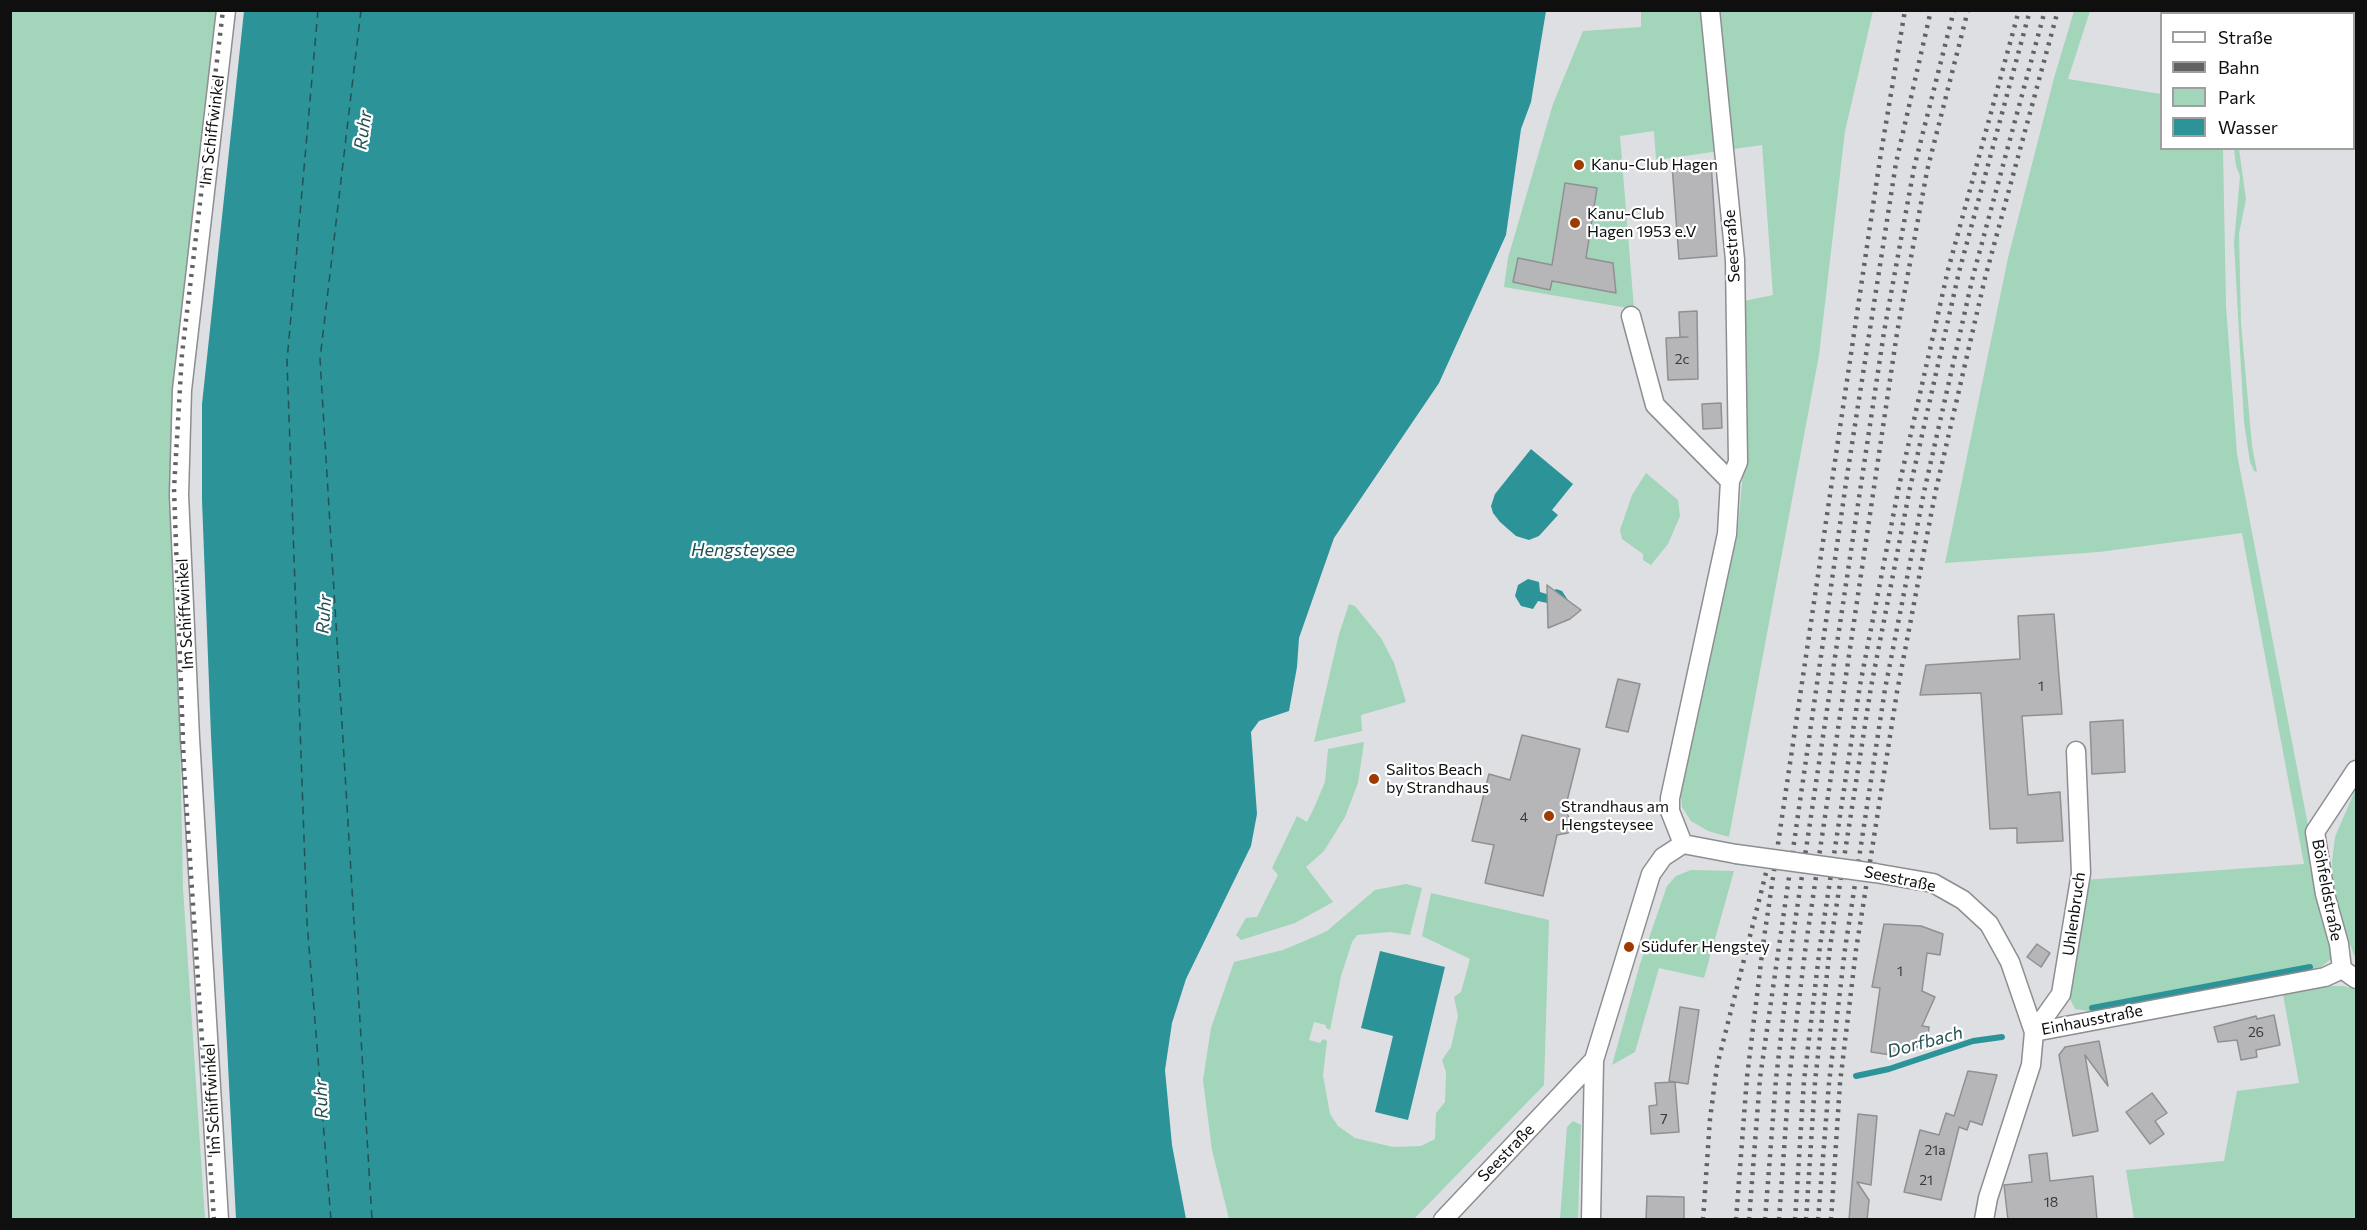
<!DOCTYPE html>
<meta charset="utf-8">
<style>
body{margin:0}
#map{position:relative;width:2367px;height:1230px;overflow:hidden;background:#dedfe2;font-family:Commissioner,sans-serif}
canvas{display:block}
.frame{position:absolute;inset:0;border:12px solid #0f0f10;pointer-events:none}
.legend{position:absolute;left:2160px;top:12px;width:195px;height:138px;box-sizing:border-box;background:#fff;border:2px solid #9f9f9f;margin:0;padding:8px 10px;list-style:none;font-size:18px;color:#0f0f10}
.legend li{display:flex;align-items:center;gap:12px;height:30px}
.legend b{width:30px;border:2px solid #9f9f9f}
</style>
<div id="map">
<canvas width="2367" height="1230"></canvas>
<div class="frame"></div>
<ul class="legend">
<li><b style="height:8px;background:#fff"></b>Straße</li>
<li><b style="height:8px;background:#626264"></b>Bahn</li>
<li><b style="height:16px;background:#a2d5b9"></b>Park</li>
<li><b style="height:16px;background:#2c9399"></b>Wasser</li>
</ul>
</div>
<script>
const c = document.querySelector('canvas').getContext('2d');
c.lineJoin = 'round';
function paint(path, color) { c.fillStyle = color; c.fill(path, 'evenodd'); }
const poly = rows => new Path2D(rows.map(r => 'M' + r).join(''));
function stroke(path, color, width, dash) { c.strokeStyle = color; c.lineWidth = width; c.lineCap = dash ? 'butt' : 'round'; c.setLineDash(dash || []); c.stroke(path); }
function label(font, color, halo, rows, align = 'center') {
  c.font = font + ' Commissioner,sans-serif'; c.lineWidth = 4.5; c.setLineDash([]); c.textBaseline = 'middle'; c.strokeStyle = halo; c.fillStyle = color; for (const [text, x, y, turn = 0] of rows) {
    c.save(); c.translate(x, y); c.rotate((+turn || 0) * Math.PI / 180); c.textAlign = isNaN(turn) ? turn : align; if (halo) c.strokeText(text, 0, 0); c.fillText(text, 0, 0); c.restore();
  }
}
const green = poly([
 [10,11,216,11,173,381,183,888,205,1219,11,1219],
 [1641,11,1873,11,1845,131,1819,355,1729,837,1708,831,1691,821,1682,807,1680,787,1737,537,1746,440,1744,301,1773,295,1762,145,1656,160,1654,131,1620,136,1634,309,1504,287,1508,258,1553,104,1583,31,1641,27],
 [2074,11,2090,11,2068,79,2161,94,2162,148,2223,149,2226,306,2237,454,2332,951,2331,959,2321,967,2089,1011,2075,1009,2069,997,2084,880,2304,864,2242,533,2099,552,1945,563,2008,258,2054,78],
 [2234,149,2239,149,2246,199,2239,234,2241,323,2252,446,2257,472,2254,471,2250,462,2244,422,2234,243,2240,176,2236,166],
 [1646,473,1678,500,1680,516,1668,544,1651,565,1643,560,1643,554,1622,539,1620,530,1632,495],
 [1349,604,1355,606,1381,638,1394,663,1406,702,1361,715,1362,731,1314,742,1339,634],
 [1364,742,1358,783,1345,817,1324,851,1306,867,1333,902,1295,923,1241,940,1236,935,1246,918,1257,917,1278,875,1272,868,1297,816,1307,822,1314,808,1325,782,1328,749],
 [2356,788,2356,960,2342,923,2333,886,2332,862,2335,837],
 [1691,870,1734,871,1704,978,1659,968,1635,1052,1612,1065,1640,964,1667,886,1676,876],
 [1406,884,1422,888,1410,935,1390,932,1357,935,1352,942,1341,976,1330,1030,1326,1028,1326,1025,1314,1022,1309,1040,1320,1043,1323,1039,1327,1041,1323,1075,1330,1114,1338,1126,1355,1138,1393,1147,1421,1146,1435,1139,1436,1113,1445,1102,1446,1072,1442,1060,1451,1047,1458,1016,1454,997,1461,992,1470,959,1422,936,1431,893,1549,920,1544,1085,1414,1219,1229,1219,1212,1150,1203,1080,1211,1028,1234,962,1283,950,1307,940,1327,931,1375,890],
 [2326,986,2344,986,2356,990,2356,1219,2134,1219,2126,1170,2224,1161,2237,1091,2299,1083,2283,994],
 [1573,1121,1581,1125,1578,1219,1560,1219,1567,1127]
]);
const water = poly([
 [244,11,1546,11,1531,102,1521,129,1506,235,1439,383,1334,538,1299,638,1297,667,1289,711,1259,721,1251,732,1257,814,1251,846,1186,979,1172,1023,1165,1070,1172,1145,1186,1219,236,1219,211,736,202,500,202,404],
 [1531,449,1573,484,1552,510,1558,515,1539,536,1529,540,1516,536,1500,522,1493,513,1491,506,1495,494],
 [1528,579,1539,582,1540,592,1550,595,1556,589,1562,591,1568,600,1565,608,1550,609,1547,603,1538,601,1533,609,1521,606,1515,596,1518,585],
 [1380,951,1445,967,1408,1120,1375,1112,1393,1036,1361,1028]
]);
const stream = poly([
 [2092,1008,2310,967],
 [1856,1076,1889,1069,1973,1041,2002,1037]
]);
const ferry = poly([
 [318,10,287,361,307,922,331,1220],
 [361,10,320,359,372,1220]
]);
const building = poly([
 [1711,162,1717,256,1679,259,1672,165,1711,162],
 [1565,183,1597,188,1586,258,1613,263,1616,293,1552,281,1550,290,1513,282,1518,258,1552,265,1565,183],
 [1697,311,1698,379,1668,380,1666,338,1688,337,1680,337,1679,312,1697,311],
 [1721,403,1722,428,1703,429,1702,404,1721,403],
 [1547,585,1581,610,1570,619,1548,628,1547,585],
 [2054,614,2062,714,2022,716,2028,795,2060,792,2063,841,2017,843,2017,828,1990,829,1981,693,1920,695,1926,665,2020,659,2018,616,2054,614],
 [1618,679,1640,684,1628,732,1606,727,1618,679],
 [2123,720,2125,772,2092,774,2090,722,2123,720],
 [1522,735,1580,749,1565,809,1572,824,1568,833,1557,835,1543,896,1485,883,1494,845,1472,841,1489,774,1510,780,1522,735],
 [1884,924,1921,926,1943,934,1940,955,1927,953,1922,991,1935,997,1922,1026,1929,1027,1927,1044,1891,1055,1871,1052,1880,988,1872,987,1884,924],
 [2037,944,2050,953,2041,967,2027,957,2037,944],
 [1680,1007,1699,1010,1688,1084,1669,1081,1680,1007],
 [2274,1015,2280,1045,2256,1050,2257,1057,2241,1060,2237,1040,2218,1042,2214,1027,2256,1016,2257,1019,2274,1015],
 [2099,1041,2108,1086,2085,1055,2098,1131,2073,1136,2059,1055,2065,1047,2099,1041],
 [1968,1071,1997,1075,1982,1125,1970,1121,1967,1130,1959,1127,1941,1200,1904,1192,1920,1130,1939,1135,1946,1113,1954,1116,1968,1071],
 [1675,1082,1679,1132,1651,1134,1649,1106,1657,1105,1655,1083,1675,1082],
 [2152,1093,2167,1113,2155,1121,2164,1134,2150,1144,2126,1112,2152,1093],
 [1858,1114,1877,1116,1871,1185,1857,1182,1869,1200,1867,1220,1849,1220,1858,1114],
 [2047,1153,2050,1181,2093,1176,2097,1220,2008,1220,2004,1185,2032,1182,2029,1155,2047,1153],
 [1647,1196,1684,1197,1684,1220,1646,1220,1647,1196]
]);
const street = poly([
 [1710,10,1735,260,1738,462,1730,481],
 [1631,316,1655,405,1730,481,1727,534,1670,798,1670,811,1683,844],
 [2356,770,2315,832,2325,894,2339,944,2342,969,2356,979],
 [1875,873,1933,883,1963,900,1989,924,2010,962,2034,1032,2031,1065,1988,1198,1984,1220],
 [2034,1032,2325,977,2342,969],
 [2034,1032,2061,994,2081,873,2076,751],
 [219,1220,190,738,179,495,182,390,226,10],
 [1443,1220,1594,1060],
 [1591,1220,1594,1060,1651,874,1663,857,1683,844,1736,854]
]);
const rail = poly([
 [214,1220,184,769,174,489,182,354,223,10],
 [1703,1220,1710,1119,1717,1066,1767,869],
 [1736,1220,1747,1077,1764,938,1880,159,1905,10],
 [1749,1220,1760,1078,1847,476,1896,163,1931,10],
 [1765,1220,1776,1079,1792,942,1884,332,1914,168,1954,10],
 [1779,1220,1789,1080,1806,944,1897,333,1927,171,1968,10],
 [1795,1220,1804,1081,1820,946,1860,685,1899,486,1948,270,2019,10],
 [1806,1220,1815,1082,1830,947,1871,687,1910,488,1959,272,2030,10],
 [1818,1220,1829,1083,1845,949,1885,689,1924,492,1973,276,2045,10],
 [1831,1220,1840,1083,1856,950,1897,692,1935,494,1985,278,2058,10]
]);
const streetBridge = poly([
 [1736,854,1875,873]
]);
const markers = [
 [1579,165,6,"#9e3b01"],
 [1575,223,6,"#9e3b01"],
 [1374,779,6,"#9e3b01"],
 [1549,816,6,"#9e3b01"],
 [1629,947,6,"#9e3b01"]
];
const numberNames = [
 ["2c",1682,359],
 ["1",2041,686],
 ["4",1524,817],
 ["1",1900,971],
 ["26",2256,1032],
 ["7",1664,1119],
 ["21a",1935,1150],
 ["21",1926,1180],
 ["18",2051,1202]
];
const streetNames = [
 ["Im Schiffwinkel",212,130,-83],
 ["Seestraße",1732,246,-94],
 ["Im Schiffwinkel",185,614,-93],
 ["Seestraße",1900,879,12],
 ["Böhfeldstraße",2327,890,79],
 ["Uhlenbruch",2074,914,-82],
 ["Einhausstraße",2092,1020,-11],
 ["Im Schiffwinkel",212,1099,-93],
 ["Seestraße",1506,1153,-46]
];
const poiNames = [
 ["Kanu-Club Hagen",1591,165],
 ["Kanu-Club",1587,214],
 ["Hagen 1953 e.V",1587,232],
 ["Salitos Beach",1386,770],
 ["by Strandhaus",1386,788],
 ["Strandhaus am",1561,807],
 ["Hengsteysee",1561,825],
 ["Südufer Hengstey",1641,947]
];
const waterNames = [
 ["Ruhr",363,130,-82],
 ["Hengsteysee",743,550],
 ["Ruhr",324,614,-86],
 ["Dorfbach",1925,1042,-15],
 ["Ruhr",321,1099,-92]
];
paint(green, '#a2d5b9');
paint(water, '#2c9399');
stroke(stream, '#2c9399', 6);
stroke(ferry, '#255154', 1.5, [8, 6]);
paint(building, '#b6b6b9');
stroke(building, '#909093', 1.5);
stroke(street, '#8d8e91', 21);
stroke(street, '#fff', 18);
stroke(rail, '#626264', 4.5, [3, 6]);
stroke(streetBridge, '#8d8e91', 21, []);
stroke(streetBridge, '#fff', 18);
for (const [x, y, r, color] of markers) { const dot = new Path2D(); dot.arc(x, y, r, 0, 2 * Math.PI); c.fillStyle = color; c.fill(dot); stroke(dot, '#fff', 2); }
label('14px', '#39393a', null, numberNames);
label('16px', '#0f0f10', '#fff', streetNames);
label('16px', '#0f0f10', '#fff', poiNames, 'left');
label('italic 18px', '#255154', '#fff', waterNames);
</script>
